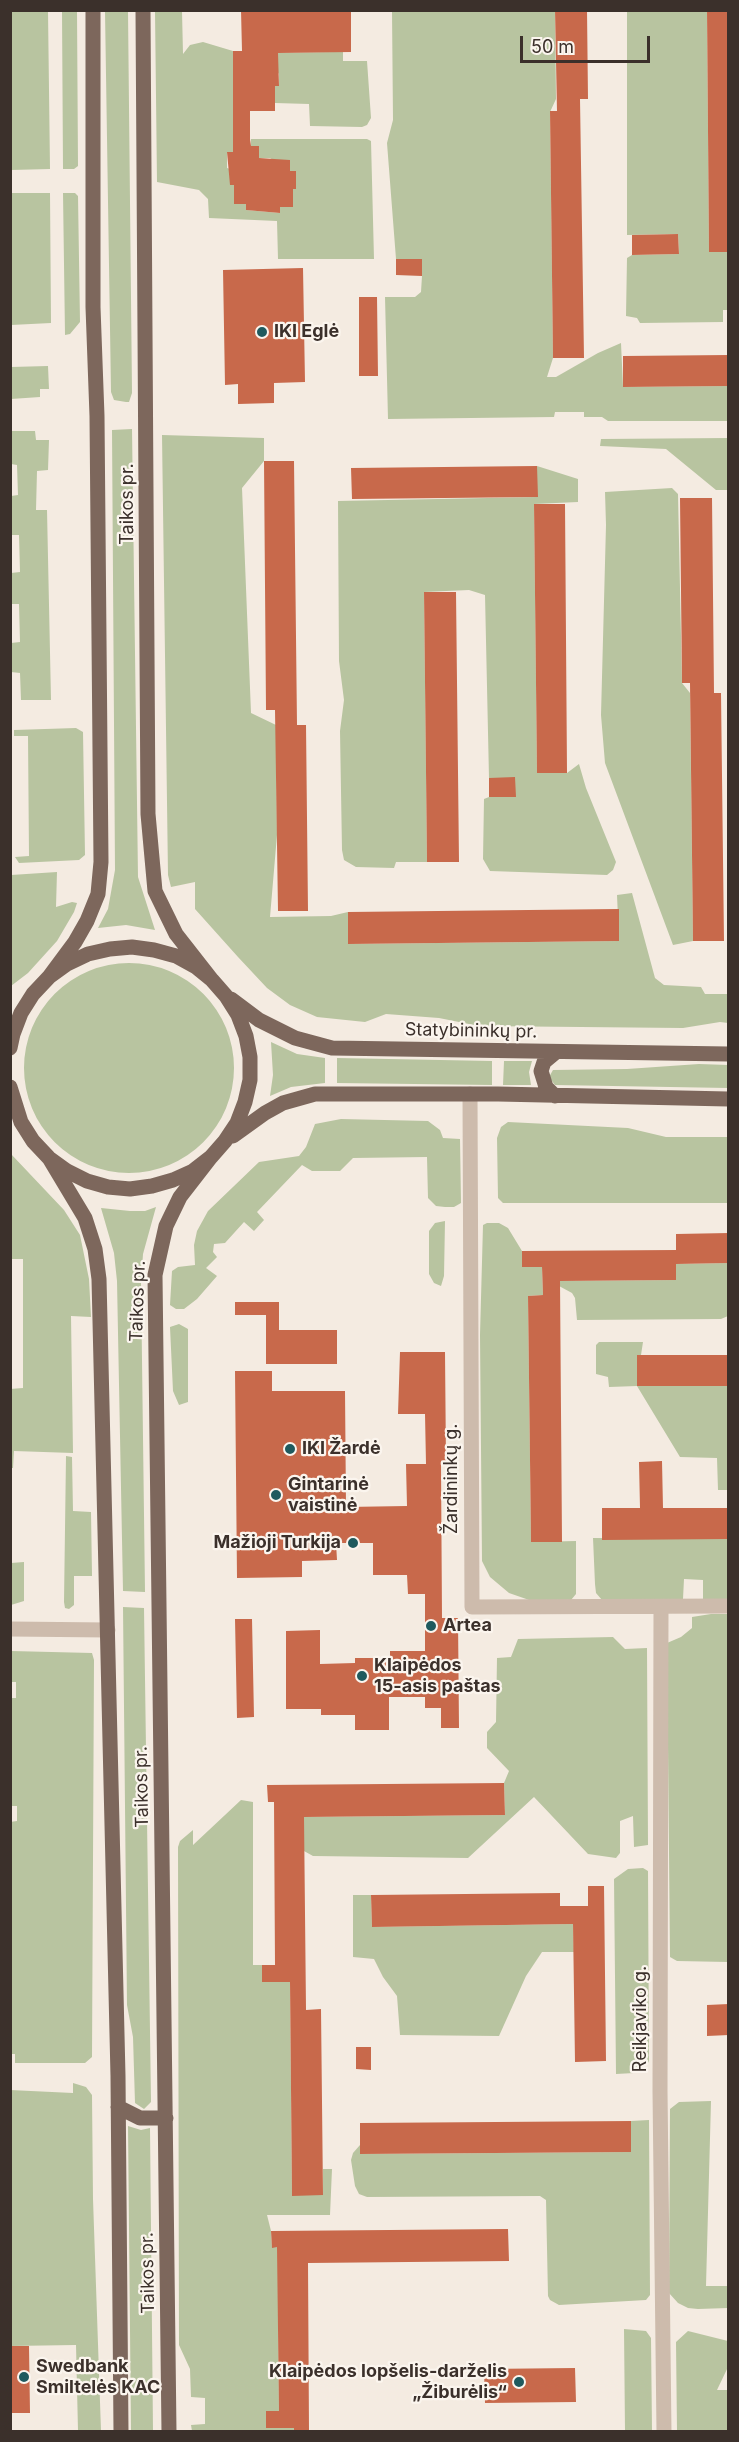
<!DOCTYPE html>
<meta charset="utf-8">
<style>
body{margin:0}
#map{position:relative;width:739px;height:2442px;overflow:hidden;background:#f4ebe1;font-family:Inter,sans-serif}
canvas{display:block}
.frame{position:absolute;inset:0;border:12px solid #3b302b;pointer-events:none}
.scale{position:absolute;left:520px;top:36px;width:130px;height:27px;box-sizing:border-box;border:3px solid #3b302b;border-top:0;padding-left:8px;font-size:18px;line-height:21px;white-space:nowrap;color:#3b302b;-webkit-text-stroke:4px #fbf5ee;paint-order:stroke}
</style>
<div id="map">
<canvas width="739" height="2442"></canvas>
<div class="frame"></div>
<div class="scale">50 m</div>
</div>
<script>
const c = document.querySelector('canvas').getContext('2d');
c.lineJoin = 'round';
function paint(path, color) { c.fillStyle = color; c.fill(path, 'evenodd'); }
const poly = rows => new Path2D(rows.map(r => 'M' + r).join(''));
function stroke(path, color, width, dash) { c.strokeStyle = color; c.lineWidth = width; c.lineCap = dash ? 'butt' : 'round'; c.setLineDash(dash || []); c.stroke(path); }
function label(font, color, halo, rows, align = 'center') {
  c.font = font + ' Inter,sans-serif'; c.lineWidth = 4.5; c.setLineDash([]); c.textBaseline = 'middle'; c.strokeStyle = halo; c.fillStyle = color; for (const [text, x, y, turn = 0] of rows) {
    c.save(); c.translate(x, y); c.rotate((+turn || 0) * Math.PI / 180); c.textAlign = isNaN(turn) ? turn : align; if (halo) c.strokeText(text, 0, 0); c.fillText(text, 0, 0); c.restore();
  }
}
const green = poly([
 [10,11,48,11,50,169,11,170],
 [62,11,77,11,78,166,74,169,63,169],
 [105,11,128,11,132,393,129,402,126,402,114,400,111,392],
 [155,11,182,11,183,54,190,45,203,42,233,51,233,152,227,153,227,168,230,169,230,185,234,185,234,204,246,204,246,210,280,213,280,207,293,189,296,188,296,172,290,171,270,158,259,158,251,146,251,139,367,139,371,141,374,259,278,259,277,221,209,218,208,199,199,190,157,182],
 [392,11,555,11,556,99,550,112,553,358,547,377,556,377,598,353,621,343,623,387,728,386,728,421,608,421,602,417,584,417,584,412,555,412,554,417,388,419,385,297,415,297,421,292,422,276,422,259,396,259,387,143,393,120],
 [627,11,707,11,709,252,728,252,728,310,723,310,723,322,640,323,637,318,626,316,627,258,632,255,679,254,678,234,627,235],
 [343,48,343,61,367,61,371,118,367,125,362,127,310,126,309,104,275,103,275,86,279,86,279,74,265,53,334,52],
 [10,193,50,193,51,323,11,325],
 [63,193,75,193,78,196,80,322,70,334,65,335],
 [48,366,49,389,40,389,40,397,11,399,11,367],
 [132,429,138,877,155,930,126,925,98,928,108,909,115,870,112,430],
 [11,431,35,431,36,440,49,440,48,470,37,471,36,510,47,510,51,700,21,700,20,673,11,672,11,643,20,642,19,604,11,604,11,573,20,572,19,535,11,535,11,496,18,495,17,465,11,464],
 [162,435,264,438,264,461,242,488,251,713,276,725,277,835,270,917,331,916,348,912,348,944,619,941,617,895,632,893,655,978,664,985,701,987,705,994,728,994,728,1023,720,1022,683,1028,479,1026,439,1018,386,1014,365,1022,317,1017,290,1005,267,988,238,957,195,909,195,882,171,887,168,875],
 [728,438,728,490,716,490,666,449,600,446,601,439],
 [537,466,578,479,578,502,534,504,537,773,567,773,579,764,586,788,616,862,613,870,607,875,490,871,483,859,484,799,489,797,515,796,515,778,489,778,485,595,469,590,424,592,427,862,396,862,394,868,356,867,344,860,342,850,340,731,344,700,339,661,338,501,537,497],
 [672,488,678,494,682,683,690,693,693,941,673,945,605,763,601,715,606,525,605,492],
 [76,728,83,732,85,855,79,860,19,863,15,857,29,856,28,736,14,736,14,730],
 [57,872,56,907,72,902,77,903,74,912,57,941,28,973,11,986,11,875],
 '24 1068a105 105 0 1 1 210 0a105 105 0 1 1-210 0Z',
 [271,1042,297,1054,325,1058,325,1083,291,1087,270,1096,273,1075],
 [337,1058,492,1061,492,1085,337,1083],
 [504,1061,532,1061,529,1072,531,1085,503,1085],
 [699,1064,728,1065,728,1088,555,1085,549,1077,553,1070,627,1069],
 [341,1119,428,1121,440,1130,443,1138,460,1139,461,1203,454,1207,445,1207,436,1206,428,1198,427,1157,353,1158,340,1171,312,1171,302,1165,257,1212,264,1220,254,1231,244,1222,225,1243,214,1244,213,1252,217,1257,206,1268,217,1276,197,1299,184,1309,176,1309,170,1305,172,1271,178,1267,195,1265,194,1245,197,1231,208,1211,259,1162,299,1156,306,1147,315,1124],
 [508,1122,628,1128,666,1137,728,1137,728,1203,503,1203,498,1198,497,1138,501,1127],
 [11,1154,64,1210,80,1235,89,1279,91,1317,71,1316,73,1453,14,1451,13,1468,10,1468,10,1389,23,1388,23,1259,11,1259],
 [156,1207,143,1254,141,1283,145,1592,123,1591,117,1281,114,1253,101,1208,130,1211,145,1211],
 [445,1221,444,1276,441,1286,434,1283,429,1274,429,1231,435,1223],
 [487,1223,499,1223,508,1228,522,1251,522,1267,542,1267,543,1295,528,1296,531,1542,576,1541,576,1594,571,1600,532,1601,509,1593,490,1577,482,1561,480,1335,483,1225],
 [728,1263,728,1316,721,1319,577,1320,575,1298,572,1293,559,1286,559,1281,676,1280,676,1264],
 [179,1324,188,1329,188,1402,179,1405,173,1391,170,1327],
 [599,1342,643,1342,641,1355,637,1355,637,1386,728,1386,728,1490,718,1490,717,1458,680,1457,637,1386,609,1387,608,1377,596,1374,596,1345],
 [66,1456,72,1457,73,1511,91,1512,92,1576,74,1576,74,1605,69,1609,65,1608,64,1602],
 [593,1538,728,1539,728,1599,703,1599,703,1580,684,1579,683,1599,602,1600,596,1593,595,1584],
 [24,1562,24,1601,11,1605,11,1563],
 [123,1607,144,1608,151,2102,144,2109,135,2103,133,2037,127,2005],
 [711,1614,728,1614,728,1962,677,1961,670,1957,667,1643,681,1637,692,1628,692,1617],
 [613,1637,625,1649,647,1648,648,1845,634,1847,633,1816,620,1821,620,1853,616,1858,588,1854,534,1797,468,1858,313,1856,304,1851,304,1817,505,1815,504,1783,509,1771,487,1748,487,1732,496,1722,497,1658,511,1657,518,1639],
 [11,1651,92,1653,94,1660,92,2057,85,2063,15,2063,15,2054,11,2054,10,1822,17,1821,17,1806,12,1806,12,1794,10,1794,11,1698,16,1698,16,1682,11,1682],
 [241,1800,253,1802,253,1965,262,1965,262,1982,290,1982,292,2195,323,2195,323,2169,332,2169,330,2215,267,2215,271,2231,272,2247,290,2247,278,2272,279,2411,266,2411,266,2428,294,2428,294,2431,192,2431,191,2425,205,2424,205,2398,191,2397,190,2369,179,2345,178,1847,180,1841,193,1830,193,1845],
 [643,1868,648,1871,649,2062,634,2073,616,2074,614,1879,628,1869],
 [353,1895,371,1895,372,1927,573,1924,574,1952,542,1952,526,1976,499,2036,400,2035,397,1996,383,1977,374,1959,353,1957],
 [73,2083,86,2087,92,2095,93,2199,101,2431,78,2431,76,2345,11,2346,10,2090,73,2093],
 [711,2101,706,2286,728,2286,728,2308,698,2309,688,2308,678,2303,669,2293,670,2109,679,2102],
 [649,2120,650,2295,646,2300,559,2305,550,2300,548,2296,546,2200,540,2196,367,2197,359,2194,355,2186,351,2160,353,2153,360,2145,361,2154,631,2152,631,2121],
 [128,2126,141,2130,150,2128,153,2431,131,2431],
 [624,2329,646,2331,651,2338,652,2431,625,2431],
 [688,2331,728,2341,728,2367,717,2390,728,2390,728,2431,677,2431,676,2342]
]);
const building = poly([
 [241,10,351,10,351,52,278,53,279,86,275,86,275,111,250,111,250,139,251,146,259,146,259,158,290,160,290,171,296,171,296,189,293,189,293,207,280,207,280,213,246,210,246,204,234,204,234,185,230,185,227,152,233,152,233,51,242,51],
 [555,10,587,10,588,99,580,99,584,358,553,358,550,111,557,111],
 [707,10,729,10,729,252,709,252],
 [678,234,679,254,632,255,632,235],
 [396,259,422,259,422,276,396,275],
 [303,268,305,382,274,383,274,403,238,404,238,384,225,385,223,270],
 [359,297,377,297,378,376,359,376],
 [729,355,729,386,623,387,623,356],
 [264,461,294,461,297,725,306,725,308,911,278,911,275,710,266,710],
 [537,466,538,497,352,499,351,468],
 [680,498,712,498,714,693,721,693,724,941,693,941,690,683,682,683],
 [534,504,565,504,567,773,537,773],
 [424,592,456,592,459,862,427,862],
 [515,777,516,797,489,797,489,778],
 [619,909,619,941,348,944,348,912],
 [729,1233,729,1263,676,1264,676,1280,560,1281,562,1542,531,1542,528,1296,543,1295,542,1267,522,1267,522,1251,676,1250,676,1234],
 [235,1302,279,1302,279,1330,337,1330,337,1364,266,1364,266,1315,235,1315],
 [400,1352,445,1352,446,1464,441,1464,442,1618,458,1618,459,1728,441,1728,441,1708,425,1708,425,1697,389,1697,389,1730,355,1730,355,1715,321,1715,321,1709,286,1709,286,1631,320,1630,320,1664,355,1663,355,1658,390,1658,390,1651,425,1651,425,1594,408,1594,407,1575,373,1575,373,1543,336,1543,337,1560,302,1561,302,1577,237,1578,235,1371,272,1371,272,1391,345,1391,346,1507,407,1506,406,1464,426,1464,425,1414,398,1414],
 [637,1355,729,1355,729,1386,637,1386],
 [662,1461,663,1508,729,1508,729,1539,602,1540,602,1508,640,1508,639,1462],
 [235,1619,252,1619,254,1717,237,1718],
 [504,1783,505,1815,304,1817,306,2010,321,2009,323,2195,292,2196,290,1982,262,1982,262,1965,275,1965,274,1802,268,1802,267,1785],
 [588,1886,604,1886,606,2061,575,2062,573,1924,372,1927,371,1895,560,1893,560,1906,588,1906],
 [729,2004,729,2035,707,2036,707,2005],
 [356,2047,371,2047,371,2070,356,2069],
 [631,2121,631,2152,360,2154,360,2123],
 [508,2229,509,2261,308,2263,309,2432,294,2432,294,2428,266,2428,266,2411,279,2411,277,2247,272,2248,271,2231],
 [10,2346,29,2346,30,2413,10,2413],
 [575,2368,576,2402,485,2403,484,2369]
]);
const minor = poly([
 [470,1094,472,1607,728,1606],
 [661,1607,660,2091,664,2432],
 [10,1629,108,1630]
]);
const major = poly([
 [143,10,148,814,155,891,176,934,212,980],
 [49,977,75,942,87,921,98,894,101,862,97,416,93,307,93,10],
 [231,999,259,1020,295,1038,332,1048,728,1054],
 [10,1048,13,1034,21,1013,33,994,49,977,67,964,88,954,110,949,132,947,154,950,176,956,196,967,212,980,226,996,238,1015,246,1036,250,1057,250,1080,245,1102,237,1123,225,1141,211,1157,193,1171,173,1180,152,1186,130,1189,108,1187,87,1181,67,1171,49,1158,33,1141,21,1122,10,1087],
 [555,1096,546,1087,541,1071,544,1062,556,1052],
 [233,1136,265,1113,283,1103,315,1094,498,1094,728,1099],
 [49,1158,85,1218,95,1249,99,1279,118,2076,121,2432],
 [118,2107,140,2118,166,2118],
 [169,2432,155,1275,166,1226,180,1197,211,1157]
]);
const markers = [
 [262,332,6,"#1f5a5e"],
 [290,1449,6,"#1f5a5e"],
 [276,1495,6,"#1f5a5e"],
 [353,1543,6,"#1f5a5e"],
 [431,1626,6,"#1f5a5e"],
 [362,1676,6,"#1f5a5e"],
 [24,2377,6,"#1f5a5e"],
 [519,2382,6,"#1f5a5e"]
];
const poiNames = [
 ["IKI Eglė",274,332],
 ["IKI Žardė",302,1449],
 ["Gintarinė",288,1485],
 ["vaistinė",288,1506],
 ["Mažioji Turkija",341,1543,"right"],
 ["Artea",443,1626],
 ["Klaipėdos",374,1666],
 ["15-asis paštas",374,1687],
 ["Swedbank",36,2367],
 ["Smiltelės KAC",36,2388],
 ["Klaipėdos lopšelis-darželis",507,2372,"right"],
 ["„Žiburėlis“",507,2393,"right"]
];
const streetNames = [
 ["Taikos pr.",128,504,-90],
 ["Statybininkų pr.",471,1031,1],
 ["Taikos pr.",138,1301,-88],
 ["Žardininkų g.",452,1479,-90],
 ["Taikos pr.",142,1787,-91],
 ["Reikjaviko g.",641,2019,-90],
 ["Taikos pr.",148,2273,-91]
];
paint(green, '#b8c4a0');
paint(building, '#c8694b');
stroke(minor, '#cdbbac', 15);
stroke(major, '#7d675c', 15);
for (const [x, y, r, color] of markers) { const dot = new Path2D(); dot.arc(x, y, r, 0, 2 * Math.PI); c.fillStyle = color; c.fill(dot); stroke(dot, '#fbf5ee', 2); }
label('bold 18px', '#3b302b', '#fbf5ee', poiNames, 'left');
label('18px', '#3b302b', '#fbf5ee', streetNames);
</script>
